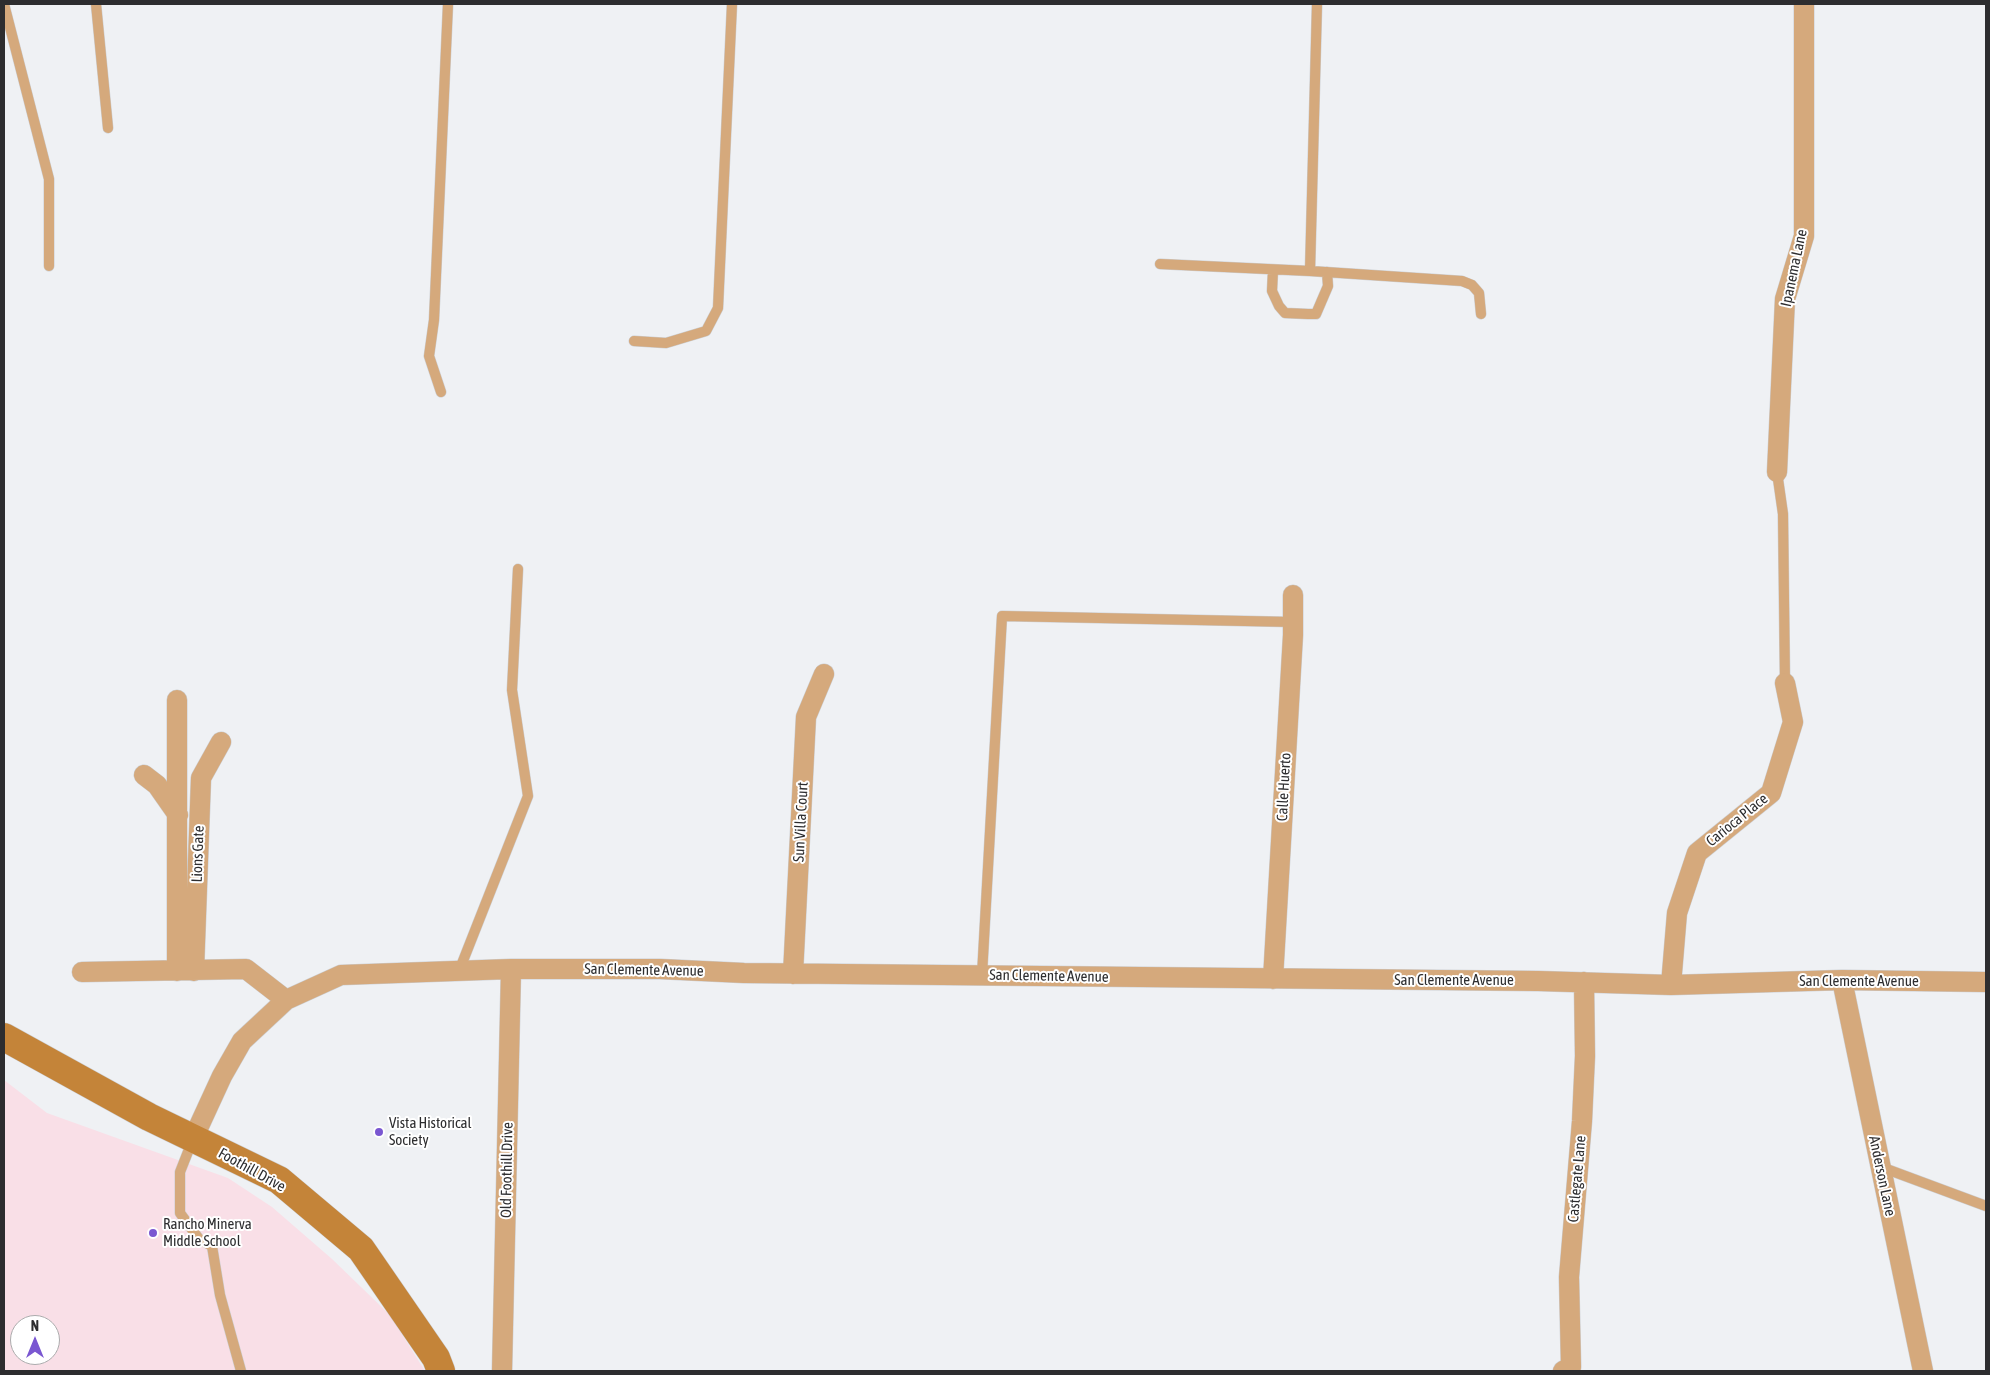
<!DOCTYPE html>
<style>
body{margin:0}
#map{position:relative;width:1990px;height:1375px;overflow:hidden;background:#eff1f4;font-family:"Asap Condensed",sans-serif}
canvas{display:block}
.frame{position:absolute;inset:0;border:5px solid #2d2d2f;pointer-events:none}
.north{position:absolute;left:10px;top:1315px;width:50px;height:50px;box-sizing:border-box;background:#fff;border:1px solid #ababac;border-radius:50%;rotate:0deg;font-size:14px;font-weight:700;line-height:20px;text-align:center;color:#2d2d2f}
.north::after{content:'';display:block;margin:auto;width:18px;height:22px;background:#7a57d1;clip-path:polygon(50% 0,100% 100%,50% 72%,0 100%)}
</style>
<div id="map">
<canvas width="1990" height="1375"></canvas>
<div class="frame"></div>
<div class="north">N</div>
</div>
<script>
const c = document.querySelector('canvas').getContext('2d');
c.lineJoin = 'round';
function paint(path, color) { c.fillStyle = color; c.fill(path, 'evenodd'); }
const poly = rows => new Path2D(rows.map(r => 'M' + r).join(''));
function stroke(path, color, width, dash) { c.strokeStyle = color; c.lineWidth = width; c.lineCap = dash ? 'butt' : 'round'; c.setLineDash(dash || []); c.stroke(path); }
function label(font, color, halo, rows, align = 'center') {
  c.font = font + ' "Asap Condensed",sans-serif'; c.lineWidth = 4; c.setLineDash([]); c.textBaseline = 'middle'; c.strokeStyle = halo; c.fillStyle = color; for (const [text, x, y, turn = 0] of rows) {
    c.save(); c.translate(x, y); c.rotate((+turn || 0) * Math.PI / 180); c.textAlign = isNaN(turn) ? turn : align; if (halo) c.strokeText(text, 0, 0); c.fillText(text, 0, 0); c.restore();
  }
}
const education = poly([
 [4,1080,47,1113,228,1178,272,1207,332,1259,390,1315,425,1371,4,1371],
 [20,1325,50,1325,50,1355,20,1355]
]);
const service = poly([
 [4,4,49,179,49,266],
 [96,4,108,128],
 [1317,4,1310,271,1462,281,1472,285,1479,293,1481,314],
 [1160,264,1310,271],
 [1273,270,1272,291,1279,306,1285,313,1308,314,1316,314,1328,286,1327,272],
 [634,341,666,343,706,331,718,308,732,4],
 [441,392,429,356,434,320,448,4],
 [1777,472,1783,514,1785,683],
 [459,971,528,796,512,690,518,569],
 [982,975,1002,616,1293,622],
 [193,1139,180,1172,180,1213,199,1239,212,1246,220,1295,241,1371],
 [1881,1167,1986,1206]
]);
const minor = poly([
 [1777,472,1785,299,1804,236,1804,4],
 [177,700,177,971],
 [144,775,157,785,178,815],
 [194,971,201,778,221,742],
 [82,972,246,969,286,1000],
 [793,974,806,717,824,674],
 [1273,979,1293,635,1293,595],
 [1842,980,1923,1371],
 [1671,985,1677,913,1697,853,1771,793,1793,722,1785,683],
 [193,1139,222,1076,242,1041,286,1000,341,975,511,969,660,969,744,973,1538,981,1671,985,1842,980,1986,982],
 [502,1371,511,969],
 [1563,1371,1571,1367,1569,1277,1582,1121,1585,1056,1584,982]
]);
const secondary = poly([
 [4,1037,149,1117,279,1180,361,1249,436,1358,441,1371]
]);
const markers = [
 [379,1132,5,"#7a57d1"],
 [153,1233,5,"#7a57d1"]
];
const streetNames = [
 ["Ipanema Lane",1794,268,-78],
 ["Calle Huerto",1284,787,-87],
 ["Carioca Place",1737,820,-39],
 ["Sun Villa Court",801,822,-87],
 ["Lions Gate",198,854,-88],
 ["San Clemente Avenue",644,970,1],
 ["San Clemente Avenue",1049,976,1],
 ["San Clemente Avenue",1454,980],
 ["San Clemente Avenue",1859,981],
 ["Foothill Drive",252,1170,29],
 ["Old Foothill Drive",507,1170,-89],
 ["Anderson Lane",1882,1176,78],
 ["Castlegate Lane",1577,1179,-85]
];
const poiNames = [
 ["Vista Historical",389,1123],
 ["Society",389,1140],
 ["Rancho Minerva",163,1224],
 ["Middle School",163,1241]
];
paint(education, '#f9dfe7');
stroke(service, '#ccced1', 11);
stroke(minor, '#ccced1', 21);
stroke(secondary, '#ccced1', 29);
stroke(service, '#d5a97c', 10);
stroke(minor, '#d5a97c', 20);
stroke(secondary, '#c48439', 28);
for (const [x, y, r, color] of markers) { const dot = new Path2D(); dot.arc(x, y, r, 0, 2 * Math.PI); c.fillStyle = color; c.fill(dot); stroke(dot, '#fff', 2); }
label('15px', '#2d2d2f', '#fff', streetNames);
label('15px', '#2d2d2f', '#fff', poiNames, 'left');
</script>
